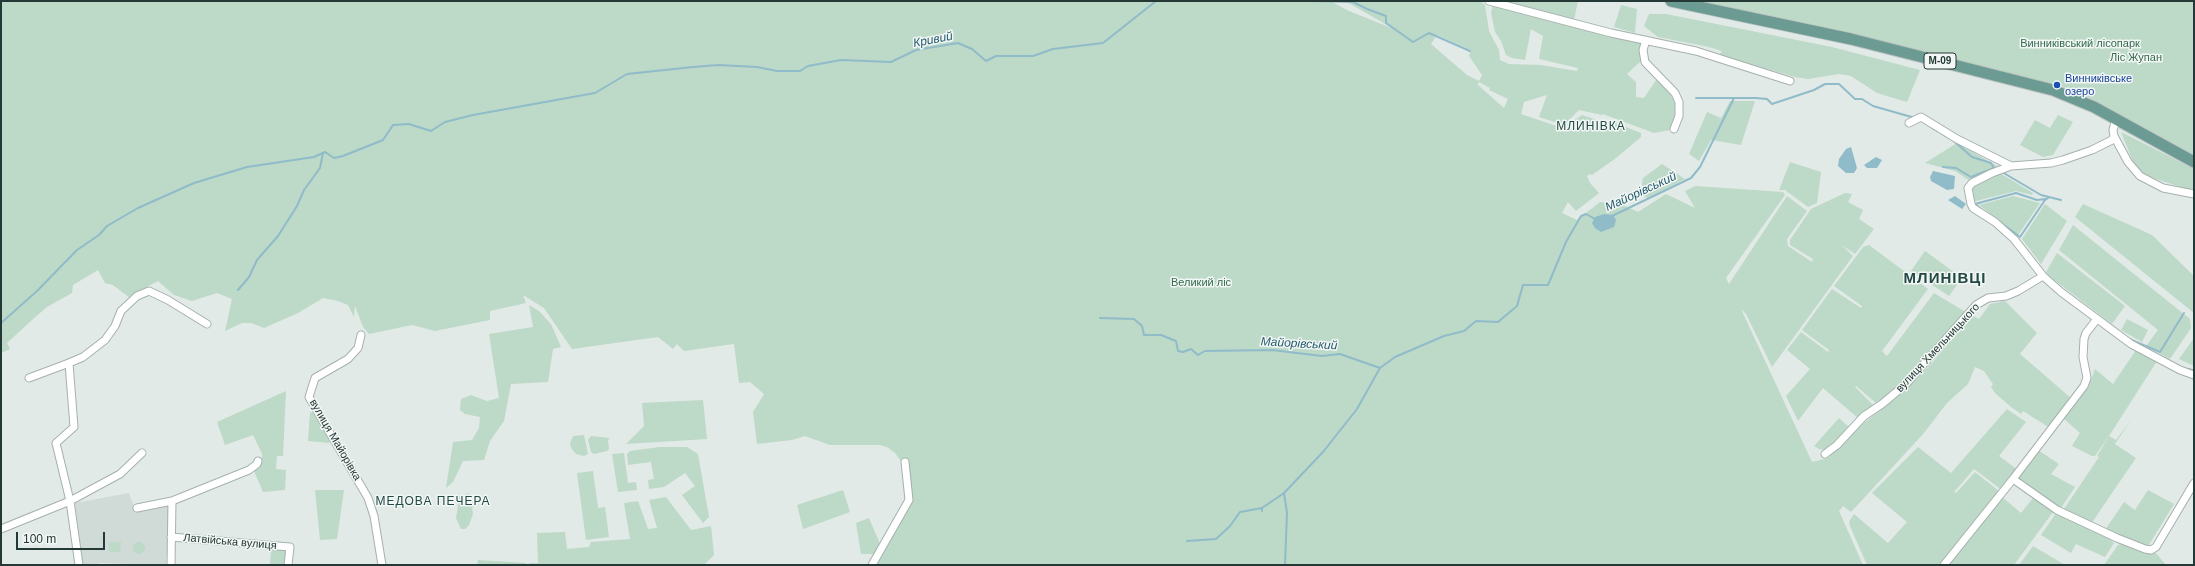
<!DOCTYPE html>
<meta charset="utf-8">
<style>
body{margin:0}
#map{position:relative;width:2195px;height:566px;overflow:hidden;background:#e2eae7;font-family:Arial,sans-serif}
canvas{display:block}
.frame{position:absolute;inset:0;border:2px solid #243935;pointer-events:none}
.scale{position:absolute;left:16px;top:532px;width:89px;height:18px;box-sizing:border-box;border:2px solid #243935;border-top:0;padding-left:5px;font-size:12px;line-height:14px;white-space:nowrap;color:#243935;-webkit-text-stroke:3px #f2f7f5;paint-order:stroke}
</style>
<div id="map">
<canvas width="2195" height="566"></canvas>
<div class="frame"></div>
<div class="scale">100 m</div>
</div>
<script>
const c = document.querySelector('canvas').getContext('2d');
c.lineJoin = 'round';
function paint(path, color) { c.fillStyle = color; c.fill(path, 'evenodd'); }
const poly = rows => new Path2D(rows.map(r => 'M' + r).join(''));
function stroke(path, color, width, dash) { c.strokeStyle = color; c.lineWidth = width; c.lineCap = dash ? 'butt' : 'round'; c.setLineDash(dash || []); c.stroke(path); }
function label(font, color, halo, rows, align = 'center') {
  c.font = font + ' Arial,sans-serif'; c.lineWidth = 3; c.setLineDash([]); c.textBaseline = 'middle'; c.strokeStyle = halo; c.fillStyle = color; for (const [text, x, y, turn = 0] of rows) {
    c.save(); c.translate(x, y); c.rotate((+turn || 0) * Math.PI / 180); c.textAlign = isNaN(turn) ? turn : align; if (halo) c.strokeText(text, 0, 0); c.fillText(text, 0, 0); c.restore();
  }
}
const built = poly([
 [129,493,135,509,170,503,166,565,99,563,99,565,83,565,75,503]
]);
const green = poly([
 [1,1,1328,1,1328,3,1330,1,1349,11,1394,29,1345,1,1480,1,1485,5,1489,31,1499,50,1500,60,1509,64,1541,65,1577,71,1578,68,1539,59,1543,36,1531,29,1525,60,1512,58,1506,55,1501,41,1495,32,1491,13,1493,4,1643,44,1642,60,1627,74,1636,82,1636,97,1644,98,1657,79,1675,100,1676,111,1670,130,1654,133,1603,114,1602,115,1579,110,1564,125,1539,117,1547,95,1524,102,1521,114,1571,131,1573,121,1582,115,1594,119,1607,126,1610,127,1613,122,1641,133,1641,137,1616,158,1592,175,1590,174,1587,176,1590,183,1599,193,1576,211,1568,202,1562,213,1577,220,1600,202,1621,204,1638,212,1666,194,1695,208,1685,191,1695,186,1783,192,1785,195,1726,278,1729,284,1787,196,1807,211,1787,239,1788,246,1812,262,1813,259,1790,245,1790,240,1811,209,1845,193,1852,194,1848,202,1863,210,1859,219,1874,229,1855,254,1842,245,1853,256,1772,367,1746,314,1741,309,1812,462,1828,458,1855,430,1901,394,1933,362,1963,325,1974,316,1979,319,1990,304,2005,301,2037,333,2020,354,2072,399,2050,428,2023,411,2021,414,2011,407,1995,393,1991,387,1993,384,1984,371,1975,367,1968,384,1947,403,1924,433,1851,512,1843,506,1839,511,1863,565,869,565,875,554,861,554,856,523,869,518,880,544,907,500,903,464,895,453,887,447,880,445,830,445,805,436,792,440,757,444,753,412,764,394,750,382,739,383,734,344,684,351,677,344,673,349,658,337,572,349,544,308,523,295,526,303,490,311,490,320,435,331,412,325,369,334,363,327,355,306,354,317,348,305,338,301,323,298,298,313,264,328,251,323,242,323,225,331,232,299,217,293,192,301,174,295,158,281,137,292,130,298,113,285,105,283,98,270,73,285,72,293,47,307,33,319,7,343,10,349,1,353],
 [1437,35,1471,50,1469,56,1482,75,1479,81,1467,75,1431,44],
 [1479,82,1490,88,1489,90,1508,99,1504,108,1478,85],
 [1502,1,1578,1,1574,20],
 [1698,1,2194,1,2194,155,2094,100,2055,83,2039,82,1852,34],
 [1621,5,1637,9,1635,33,1614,27],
 [1649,14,1666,14,1832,47,1920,70,1907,102,1877,93,1851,76,1839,74,1808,79,1795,77,1719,55,1722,51,1709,47,1658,37,1644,26],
 [1730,101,1755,101,1741,145,1711,140,1699,161,1689,154,1707,112,1721,118],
 [2058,115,2073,122,2053,155,2043,157,2020,145,2035,120,2050,128],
 [2121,132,2194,169,2194,191,2146,176,2134,164],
 [1957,143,1997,166,1970,181,1955,171,1925,163],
 [1790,162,1821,172,1817,203,1808,207,1785,190,1779,190],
 [1662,164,1685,179,1648,198,1643,196,1642,183,1643,178],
 [1998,172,2033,193,2032,195,2016,191,1972,202,1973,185],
 [2013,196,2040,203,2018,235,1979,205],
 [2045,204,2067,221,2041,264,2022,239],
 [2083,204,2152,235,2194,276,2194,313,2075,217],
 [2073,225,2190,319,2191,328,2170,359,2146,346,2158,330,2059,250],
 [1869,245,1928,289,1882,351,1887,356,1934,293,1964,311,1964,313,1919,368,1881,402,1876,403,1856,386,1855,387,1873,405,1858,418,1823,388,1798,421,1786,396,1810,369,1787,350,1801,332,1828,352,1829,350,1802,330,1832,289,1861,308,1862,306,1834,286,1863,247],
 [1925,251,1962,278,1949,296,1911,271],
 [2057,253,2125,306,2112,324,2049,276,2046,272],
 [529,305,539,311,551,324,561,347,553,349,548,382,511,384,504,421,490,441,484,460,463,461,453,482,446,488,453,442,472,440,479,428,480,417,465,414,460,410,461,399,471,395,487,401,499,398,489,334,533,327],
 [2127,319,2148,330,2142,342,2121,330],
 [2194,338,2194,366,2179,359],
 [2136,350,2157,361,2111,433,2095,456,2092,456,2072,446,2080,433,2063,418,2091,380,2095,369,2113,384],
 [286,391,283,456,277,456,276,469,286,470,285,490,263,492,254,471,262,464,262,454,253,435,225,445,217,422],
 [703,400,707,439,626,444,644,426,642,403],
 [2007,409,2026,422,1999,456,2018,470,2002,490,1974,469,1954,492,1956,493,1975,472,2000,492,1941,565,1867,565,1850,526,1849,522,1854,514,1888,543,1907,522,1872,493,1918,447,1951,473],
 [310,412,315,413,331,440,329,443,308,441],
 [1839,418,1850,428,1838,440,1826,450,1819,449,1814,446],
 [2131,420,2115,444,2136,458,2112,493,2091,524,2067,513,2064,509,2099,457,2097,456,2109,436,2116,440],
 [584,435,588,454,584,456,576,454,571,448,570,443,573,436],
 [591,436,610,438,608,440,609,449,607,451,594,454,591,452,588,440],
 [659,447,687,447,698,454,709,517,703,523,682,495,695,486,685,473,664,487,649,489,648,480,654,479,651,462,628,465,627,454,630,451],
 [2038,450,2059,464,2051,474,2075,487,2061,508,2059,509,2018,481,2018,475],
 [624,453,628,483,636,482,637,490,618,492,612,454],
 [593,471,598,508,605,507,609,537,586,540,577,473],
 [315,490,344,490,337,539,320,540],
 [843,490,850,512,803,529,797,505],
 [2148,490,2174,504,2147,548,2105,530,2124,502,2135,510],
 [469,493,470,498,474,501,475,506,472,508,473,514,469,525,465,529,461,529,456,518,458,506,457,497],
 [666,497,691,530,711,526,714,555,704,565,529,565,529,563,538,563,537,533,565,532,567,549,589,547,591,542,630,539,624,503,638,501,648,529,657,528,649,500],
 [2002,497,2021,513,2033,498,2053,512,2014,565,1945,565],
 [2056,513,2108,537,2114,543,2105,557,2076,544,2071,553,2041,535],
 [109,542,121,542,120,552,109,552],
 '133 548a6 6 0 1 1 12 0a6 6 0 1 1-12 0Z',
 [2124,543,2146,553,2155,552,2166,565,2104,565,2118,545],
 [2033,546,2065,565,2019,565],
 [271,549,287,550,285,565,270,565],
 [478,560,526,563,526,565,477,565]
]);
const water = poly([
 [1851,147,1857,168,1854,173,1846,173,1838,166,1839,159,1846,149],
 [1876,157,1882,160,1877,168,1867,168,1864,165],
 [1933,171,1955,176,1954,189,1947,190,1931,181,1930,177],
 [1955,196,1966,204,1962,209,1948,200],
 [1604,214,1613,215,1616,220,1614,227,1601,232,1595,228,1592,223,1595,217]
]);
const stream = poly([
 [1312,1,1353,2,1367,9,1386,16,1386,23,1413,42,1429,33,1470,51],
 [1696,98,1756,98,1767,99,1772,104,1814,90,1825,84,1839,84,1855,99,1862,99,1873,106,1915,118],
 [1932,128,1951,139],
 [1955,142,1972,157,1991,163,1994,168],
 [1943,167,1956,168,1971,177,1994,168],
 [2002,172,2041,195,2061,200],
 [1975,204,1982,210],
 [1975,204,2016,193,2037,200,2046,199],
 [1612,216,1691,178,1700,167,1734,98],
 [2000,222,2020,237,2045,200,2048,198],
 [238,290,249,277,257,260,278,236,297,206,304,190,320,168,323,153],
 [1100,318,1134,319,1142,326,1144,335,1161,335,1176,341,1178,351,1183,352,1191,349,1198,355,1205,351],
 [1,323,37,291,77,250,99,235,107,226,138,208,194,183,247,167,314,157,325,152,334,158,343,156,383,140,393,125,409,124,431,131,445,122,473,115,595,93,627,74,693,67,718,65,757,67,777,71,800,71,808,66,841,60,891,62,916,50,958,43,972,49,986,61,996,56,1033,56,1053,49,1103,43,1156,1],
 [2129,339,2160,352,2184,313],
 [1205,351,1272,350,1322,356,1340,354,1380,368,1395,357,1444,336,1464,331,1476,321,1498,322,1517,306,1523,285,1548,285,1566,242,1581,216,1586,214,1595,219],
 [2189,369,2194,371],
 [1284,493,1287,513,1285,565],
 [1262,511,1262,508,1284,493,1323,452,1357,409,1380,368],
 [1187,541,1216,539,1230,526,1240,512,1262,508]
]);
const street = poly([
 [1489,1,1611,33,1696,51,1790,81],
 [1646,40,1643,50,1645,62,1675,93,1679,102,1679,116,1674,129],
 [2116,119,2113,130,2114,136,2128,162,2140,176,2163,188,2194,194],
 [1909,123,1921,117,1957,139,2011,166],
 [2114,136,2112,140,2092,150,2063,160,2051,163,2011,166,1992,173,1972,183,1968,188,1971,204,1973,208,1995,222,2014,239,2043,276,2061,292,2131,344,2180,370,2194,375],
 [361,335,358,348,348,359,315,378,309,397,368,498,374,516,382,565],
 [29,378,69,363],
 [1825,454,1837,445,1864,416,1882,404,1906,384,1976,305,1988,298,2006,296,2018,291,2043,276],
 [2013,479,2057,510,2117,538,2145,549,2151,550,2156,547,2194,483],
 [137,508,172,501,249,470,257,464,258,461],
 [1,529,70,501,56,443,74,427,69,363,83,357,105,340,115,326,121,311,137,296,149,291,168,300,207,324],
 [171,537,290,547,288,565],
 [79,565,70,501,120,474,142,453],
 [171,565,172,501],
 [872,565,909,500,905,462],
 [1944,565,2013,479,2084,386,2087,378,2083,357,2084,339,2086,333,2097,319]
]);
const primary = poly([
 [1671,1,1851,39,2053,90,2094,107,2194,162]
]);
const markers = [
 [2057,85,4,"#1a4fb4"]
];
const shields = [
 [1940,61,32]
];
const shieldNames = [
 ["М-09",1940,61]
];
const parkNames = [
 ["Винниківський лісопарк",2080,44],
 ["Ліс Жупан",2136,58],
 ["Великий ліс",1201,283]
];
const transitNames = [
 ["Винниківське",2065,79],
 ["озеро",2065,92]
];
const streetNames = [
 ["вулиця Хмельницького",1938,348,-47],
 ["вулиця Майорівка",335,440,60],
 ["Латвійська вулиця",230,542,5]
];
const waterNames = [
 ["Кривий",933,40,-11],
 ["Майорівський",1641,192,-25],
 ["Майорівський",1299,344,3]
];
const neighbourhoodNames = [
 ["МЛИНІВКА",1591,127],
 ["МЕДОВА ПЕЧЕРА",433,502]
];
const districtNames = [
 ["МЛИНІВЦІ",1945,279]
];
paint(built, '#d0dad6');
paint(green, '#bdd9c7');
paint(water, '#90bbc9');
stroke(stream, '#90bbc9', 2);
stroke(street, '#a5b1ae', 9);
stroke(primary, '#bdc4c2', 13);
stroke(street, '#fff', 7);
stroke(primary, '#6b9b93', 11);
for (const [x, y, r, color] of markers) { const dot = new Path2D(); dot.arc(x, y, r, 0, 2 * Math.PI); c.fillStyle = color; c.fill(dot); stroke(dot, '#f2f7f5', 1.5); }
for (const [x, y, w] of shields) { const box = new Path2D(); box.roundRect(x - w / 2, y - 8, w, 16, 3); c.fillStyle = '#f2f7f5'; c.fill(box); stroke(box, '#243935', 1); }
label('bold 10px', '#243935', null, shieldNames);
label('11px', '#336b4e', '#f2f7f5', parkNames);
label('11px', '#164399', '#f2f7f5', transitNames, 'left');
label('11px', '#243935', '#f2f7f5', streetNames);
label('italic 12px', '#255b6e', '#f2f7f5', waterNames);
c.letterSpacing = '1px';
label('12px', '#224943', '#f2f7f5', neighbourhoodNames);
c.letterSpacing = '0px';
c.letterSpacing = '1px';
label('bold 15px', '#224943', '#f2f7f5', districtNames);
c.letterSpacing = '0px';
</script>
